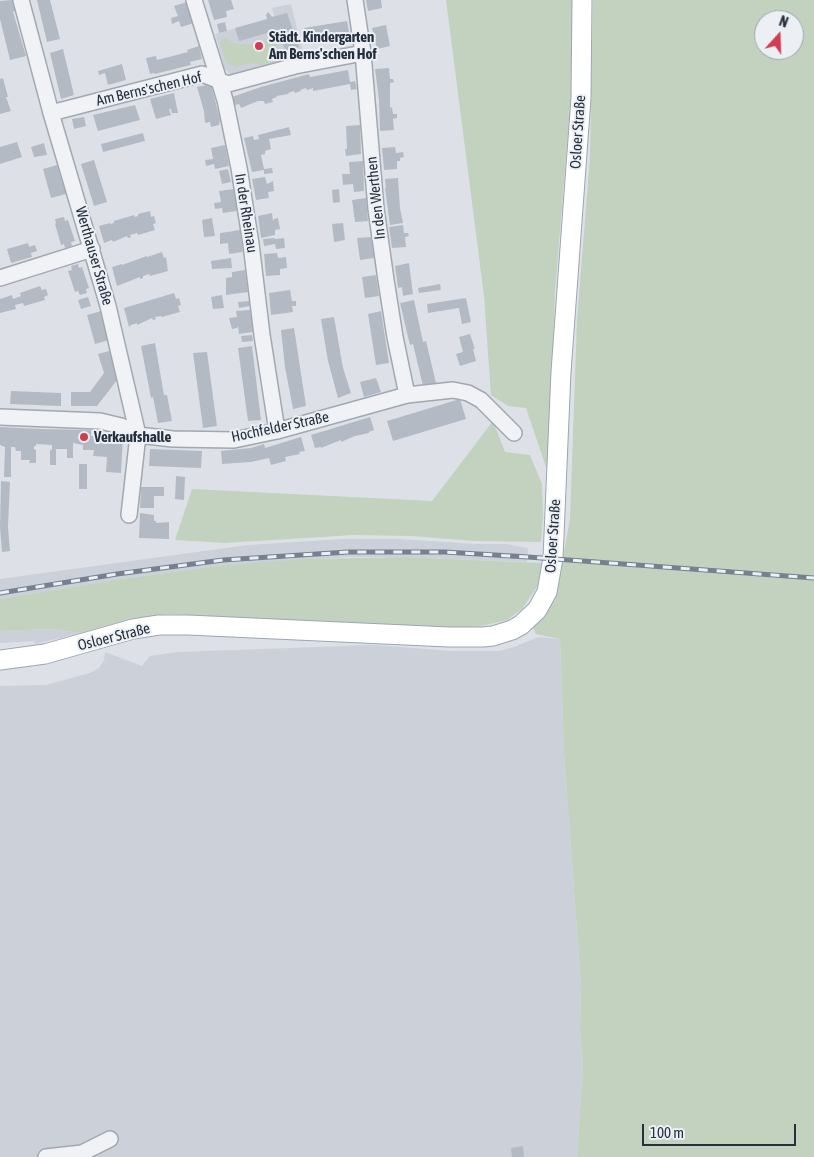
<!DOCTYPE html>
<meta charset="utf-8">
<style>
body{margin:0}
#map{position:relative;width:814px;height:1157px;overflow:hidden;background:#dde1e7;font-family:"Asap Condensed",sans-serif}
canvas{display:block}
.north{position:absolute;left:754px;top:10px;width:50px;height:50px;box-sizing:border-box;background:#ecf0f5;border:1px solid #9da3ac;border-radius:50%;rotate:20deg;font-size:14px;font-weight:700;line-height:20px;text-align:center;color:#262f3e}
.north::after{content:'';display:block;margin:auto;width:18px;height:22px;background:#d23c53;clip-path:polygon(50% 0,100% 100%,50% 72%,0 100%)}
.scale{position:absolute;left:642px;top:1124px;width:154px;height:22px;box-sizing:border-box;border:2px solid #262f3e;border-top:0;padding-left:6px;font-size:15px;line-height:18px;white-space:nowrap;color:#262f3e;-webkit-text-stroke:4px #ecf0f5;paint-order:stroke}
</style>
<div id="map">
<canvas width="814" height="1157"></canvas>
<div class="north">N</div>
<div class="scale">100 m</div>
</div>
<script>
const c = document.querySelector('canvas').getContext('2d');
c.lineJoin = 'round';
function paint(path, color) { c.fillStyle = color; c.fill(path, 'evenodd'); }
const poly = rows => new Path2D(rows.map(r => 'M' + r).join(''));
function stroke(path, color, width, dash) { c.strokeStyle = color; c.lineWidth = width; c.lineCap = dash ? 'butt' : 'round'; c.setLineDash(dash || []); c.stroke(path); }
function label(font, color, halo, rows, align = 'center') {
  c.font = font + ' "Asap Condensed",sans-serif'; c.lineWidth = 4; c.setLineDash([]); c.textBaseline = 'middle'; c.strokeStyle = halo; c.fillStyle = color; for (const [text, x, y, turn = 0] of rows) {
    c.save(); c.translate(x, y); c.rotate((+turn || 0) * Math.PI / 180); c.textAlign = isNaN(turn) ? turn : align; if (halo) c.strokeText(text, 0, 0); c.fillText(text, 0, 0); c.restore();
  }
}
const built = poly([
 [291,4,304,57,236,74,230,74,225,69,215,34,267,20,268,12,272,17,274,16,272,8],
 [343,539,399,539,476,544,506,544,528,548,527,562,403,557,348,557,224,565,120,579,0,599,0,579,248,545],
 [52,629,81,633,35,644,34,641,0,643,0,631],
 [539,637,560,639,564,753,581,985,580,1030,583,1065,577,1157,0,1157,0,686,46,685,90,673,99,668,104,660,105,652,142,666,150,656,177,652,373,645,452,651,499,651,514,647]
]);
const green = poly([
 [446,0,574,0,571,96,555,292,551,418,547,470,526,408,508,406,491,395,484,296],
 [593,0,814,0,814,1157,577,1157,583,1065,580,1030,581,985,564,753,560,639,536,634,533,628,555,600,570,519,577,320,590,157],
 [764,20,794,20,794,50,764,50],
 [224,38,236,44,247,44,263,47,266,39,276,39,278,44,271,62,261,65,250,63,236,67,226,63,220,42],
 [493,421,505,452,530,455,542,484,543,515,541,542,474,541,412,536,354,535,225,543,175,540,192,489,432,501],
 [403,557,542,563,537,587,522,609,507,620,473,628,169,614,134,618,81,633,52,629,0,631,0,599,120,579,224,565,305,559]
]);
const building = poly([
 [12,0,15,11,13,12,26,56,10,60,0,19,0,1],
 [37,0,50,0,60,39,47,42],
 [208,0,231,0,234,9,226,11,227,17,214,20],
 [366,0,381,0,382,8,368,11],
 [187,2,194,23,181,27,179,21,172,24,171,18,178,16,174,6],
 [268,12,272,17,287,13,299,47,286,52,278,30,239,41,235,28,267,19,266,15],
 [347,21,350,37,309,44,304,28],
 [225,22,227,31,219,33,217,24],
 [386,25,390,46,377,49,372,28],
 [199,46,202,59,190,62,191,65,155,74,154,73,150,74,146,58,156,56,157,60,188,52,187,50],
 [63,49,74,95,61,99,50,53],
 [122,64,126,80,108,85,105,73,99,75,98,71],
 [389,68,390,79,393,79,394,82,390,83,390,108,392,107,393,114,397,114,397,118,393,119,394,130,380,131,379,100,375,69],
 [348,70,350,82,355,81,357,89,351,90,350,84,313,91,313,88,307,90,306,88,300,90,301,91,295,93,294,91,288,93,289,94,276,96,277,97,272,99,273,102,265,104,264,101,258,101,241,108,239,104,235,105,232,97,261,87,309,74,310,77],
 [3,78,8,97,6,97,11,111,0,114,0,79],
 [211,84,220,120,219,125,211,127,210,122,205,123,204,111,197,87],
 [174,93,178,113,172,113,171,109,169,109,171,115,156,119,150,99],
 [135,105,140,120,98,131,93,115],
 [84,117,86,126,74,129,72,119],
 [360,125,361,154,346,156,345,149,347,149,346,126],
 [289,127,291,135,269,139,271,149,265,151,265,154,261,155,264,169,272,168,273,173,264,174,264,170,252,172,244,138,253,136,254,140,259,139,258,135],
 [143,133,145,141,103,152,101,144],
 [17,142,22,157,0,164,0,147],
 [44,143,47,155,34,157,31,147],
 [225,145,229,166,215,169,214,164,206,166,205,160,213,159,211,148],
 [395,147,396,153,403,152,404,157,400,158,400,161,397,161,397,169,384,170,382,148],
 [94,160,107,202,94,206,81,164],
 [363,161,364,191,354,192,353,184,343,185,342,174,350,174,349,162],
 [57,165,66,194,51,198,43,169],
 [228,169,231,182,222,184,219,171],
 [265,177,267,184,273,181,274,191,268,192,269,198,256,200,252,179],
 [398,178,400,208,403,223,390,225,385,188,386,188,385,179],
 [234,189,237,211,223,213,222,208,215,209,214,203,221,202,219,191],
 [339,189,340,202,333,203,332,190],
 [366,198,368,221,355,222,352,200],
 [150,211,151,217,154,216,156,223,153,224,155,230,138,235,137,233,130,235,131,237,128,238,127,236,113,242,112,240,104,243,99,226,110,223,110,224,114,223,114,221,134,215,135,217,138,216,138,214],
 [272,213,273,221,274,219,278,218,280,229,275,230,275,235,261,238,258,216],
 [64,217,65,221,68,220,75,241,71,242,72,246,65,248,64,244,61,245,55,224,56,223,55,219],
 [212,218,215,236,204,237,202,220],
 [343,223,345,240,334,242,332,224],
 [403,225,404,233,408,233,409,236,405,237,406,247,392,248,389,227],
 [240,230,243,252,229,254,228,243,220,244,220,233],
 [371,237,374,258,360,260,357,238],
 [274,238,275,239,284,238,285,248,276,249,275,244,264,246,263,239],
 [28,243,29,247,35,245,37,251,31,253,32,257,11,263,7,249],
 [162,252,164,258,166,257,168,271,150,276,149,274,143,276,143,278,140,279,140,277,117,286,112,267,122,264,122,265,147,256,147,257],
 [277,253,278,258,286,257,287,268,280,269,280,275,266,276,264,254],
 [231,258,232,268,212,269,211,261],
 [409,263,413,294,403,296,402,287,398,288,395,266],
 [78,264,79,268,82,267,89,288,86,289,87,293,80,295,78,291,75,292,68,271,72,270,71,266],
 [245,270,248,292,226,295,226,278,232,277,232,272],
 [376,275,379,296,365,298,362,277],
 [440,284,441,290,419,293,418,288],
 [40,286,42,290,46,289,48,295,44,297,45,300,24,306,23,303,15,305,16,309,0,313,0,299,12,295,13,299,21,296,20,293],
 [290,290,292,301,296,301,296,306,292,306,293,312,271,315,269,293],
 [174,293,176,299,179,298,181,305,178,306,180,312,162,317,161,316,155,317,156,319,153,320,152,318,137,325,137,323,131,325,129,327,124,308],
 [222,295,224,308,213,309,211,297],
 [88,297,91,306,81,309,78,300],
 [466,298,471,322,462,324,459,308,428,313,427,304],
 [414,300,423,342,426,341,436,383,423,386,413,344,410,345,408,337,400,303],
 [249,301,250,306,239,308,238,302],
 [250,310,253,332,239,334,238,326,237,328,232,329,229,318,237,317,236,311],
 [101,311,109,340,95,344,87,315],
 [381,311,389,363,376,365,368,314],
 [334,317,343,368,351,393,338,398,328,361,321,319],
 [294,328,306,406,293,409,285,367,281,330],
 [470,334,475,349,473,349,476,361,460,366,456,354,463,352,459,337],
 [252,335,253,341,242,342,241,336],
 [155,343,164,395,167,395,172,421,158,423,153,397,151,398,141,346],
 [252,346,261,420,248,421,238,348],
 [113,350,120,375,114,384,97,406,71,406,71,392,90,392,104,373,98,354],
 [207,352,217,426,203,428,193,353],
 [376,378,381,392,364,397,360,382],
 [11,391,61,393,61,406,10,404],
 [460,399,466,419,393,441,387,421],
 [370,417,374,430,369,432,369,433,355,436,341,442,341,440,321,448,321,447,315,448,311,435],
 [0,427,42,429,91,430,91,436,123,436,121,473,106,472,107,457,93,456,94,450,83,450,83,445,73,443,73,458,67,458,67,449,56,449,56,465,50,465,50,451,52,449,52,445,36,444,36,446,34,446,34,449,36,450,36,463,29,463,30,460,21,460,21,451,16,451,15,447,11,447,11,477,4,477,5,447,0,445],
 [301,437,305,451,299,452,300,454,285,457,286,461,271,465,269,458,251,462,222,464,221,451,251,448,264,444,265,448],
 [150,449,202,451,201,468,149,466],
 [79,464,87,464,87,489,79,489],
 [176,476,185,477,184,500,175,499],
 [1,481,10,482,8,527,10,551,2,552,0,527],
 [141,487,164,487,164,496,154,496,154,508,140,508],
 [140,513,154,515,154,521,156,521,156,523,169,522,169,539,139,538],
 [523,1146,524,1157,512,1157,511,1148]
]);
const minor = poly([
 [21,0,51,113,108,306,138,435,129,515],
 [194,0,225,100,239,168,251,244,262,335,277,431],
 [355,0,363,53,376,209,386,280,395,337,407,395],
 [51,113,202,74,228,84,295,66,363,53],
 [0,278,92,249],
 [0,417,100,421,121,426,138,435,173,439,234,440,277,431,407,395,453,390,468,393,481,400,514,433],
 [46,1157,82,1153,110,1139]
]);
const major = poly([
 [0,660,45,654,133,629,159,625,188,625,449,637,483,637,493,636,512,630,521,625,537,610,547,592,553,558,561,372,581,98,582,0]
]);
const rail = poly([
 [0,593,117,574,223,560,348,552,445,552,528,557,814,578]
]);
const markers = [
 [259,46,5,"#d23c53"],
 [84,437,5,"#d23c53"]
];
const poiNames = [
 ["Städt. Kindergarten",269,37],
 ["Am Berns'schen Hof",269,54],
 ["Verkaufshalle",94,437]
];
const streetNames = [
 ["Am Berns'schen Hof",149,89,-13],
 ["Osloer Straße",578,132,-86],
 ["In den Werthen",376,198,-96],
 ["In der Rheinau",246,213,81],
 ["Werthauser Straße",94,256,74],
 ["Hochfelder Straße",280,427,-12],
 ["Osloer Straße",553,536,-86],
 ["Osloer Straße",114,637,-14]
];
paint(built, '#cbd0d9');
paint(green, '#c3d2be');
paint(building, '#b4bac4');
stroke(minor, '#a2a8b1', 18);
stroke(major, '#9ca5b3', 21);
stroke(minor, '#f0f2f6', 15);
stroke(major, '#fff', 19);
stroke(rail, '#768091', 5);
stroke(rail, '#ecf0f5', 3, [9]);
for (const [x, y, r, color] of markers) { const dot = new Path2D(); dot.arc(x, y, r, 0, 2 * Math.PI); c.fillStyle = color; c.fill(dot); stroke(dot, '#ecf0f5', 2); }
label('bold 15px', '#262f3e', '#ecf0f5', poiNames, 'left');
label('15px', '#262f3e', '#ecf0f5', streetNames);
</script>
